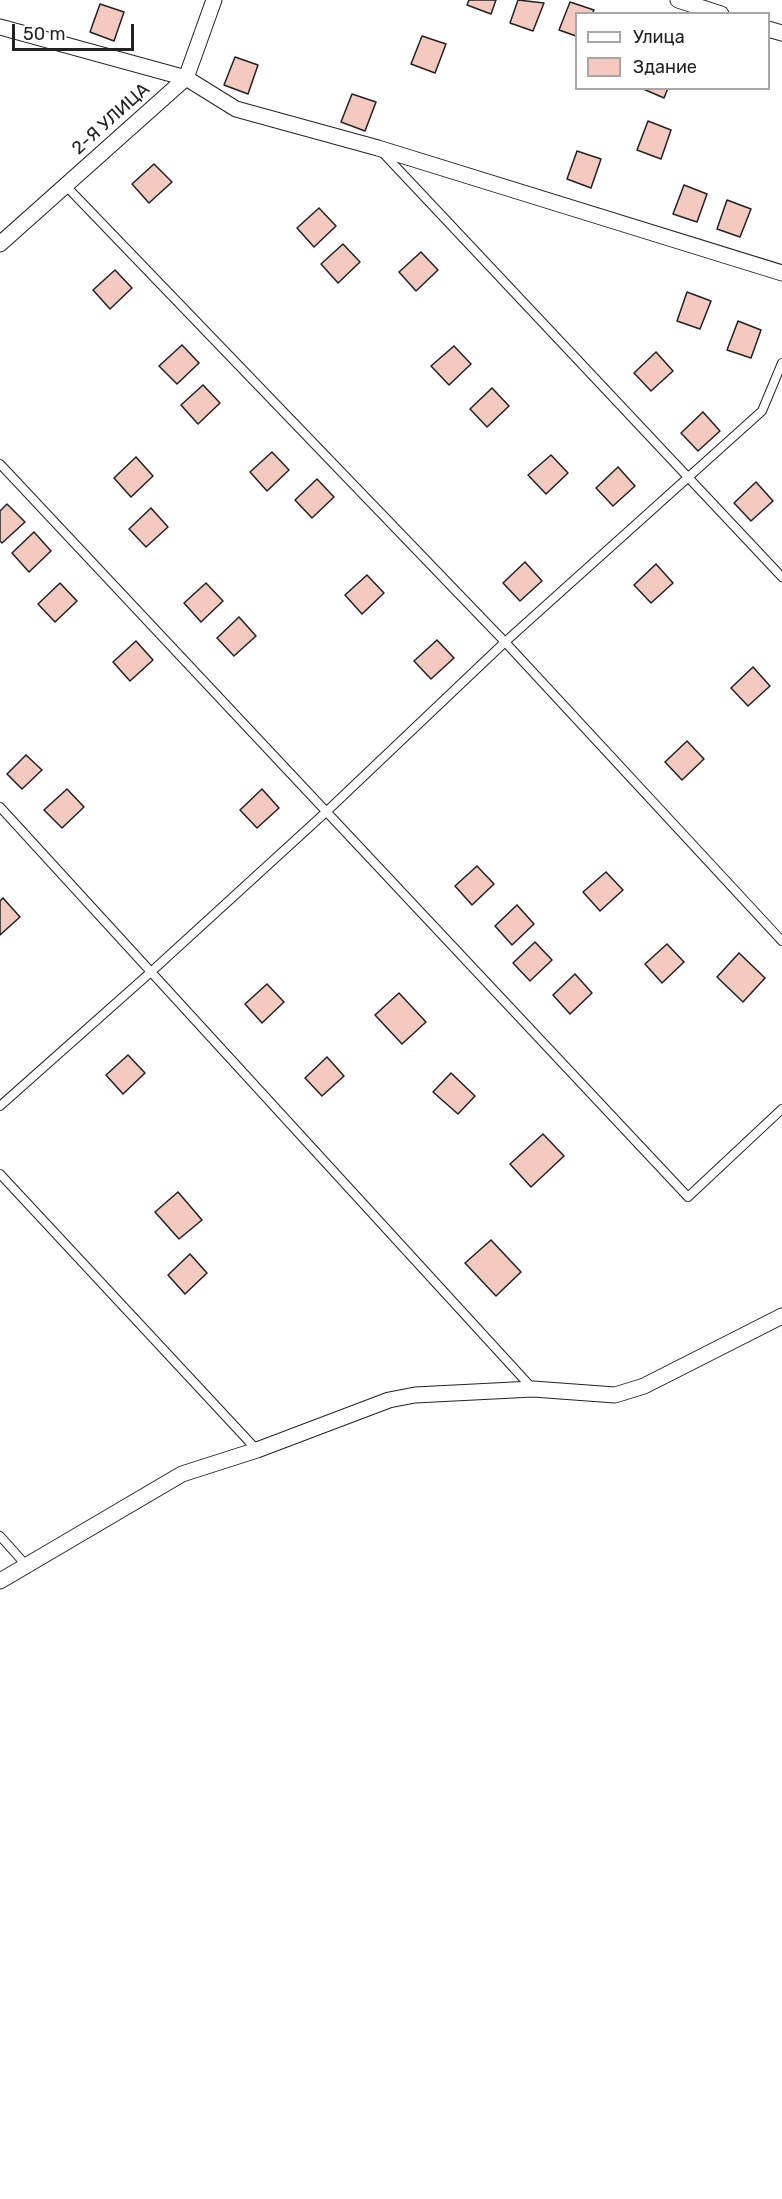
<!DOCTYPE html>
<meta charset="utf-8">
<style>
body{margin:0}
#map{position:relative;width:782px;height:2199px;overflow:hidden;background:#fff;font-family:Rubik,sans-serif}
canvas{display:block}
.legend{position:absolute;left:575px;top:12px;width:195px;height:78px;box-sizing:border-box;background:#fff;border:2px solid #a7a7a7;margin:0;padding:8px 10px;list-style:none;font-size:18px;color:#222}
.legend li{display:flex;align-items:center;gap:12px;height:30px}
.legend b{width:30px;border:2px solid #a7a7a7}
.scale{position:absolute;left:12px;top:24px;width:122px;height:27px;box-sizing:border-box;border:3px solid #222;border-top:0;padding-left:8px;font-size:18px;line-height:21px;white-space:nowrap;color:#222;-webkit-text-stroke:4px #fff;paint-order:stroke}
</style>
<div id="map">
<canvas width="782" height="2199"></canvas>
<ul class="legend">
<li><b style="height:8px;background:#fff"></b>Улица</li>
<li><b style="height:16px;background:#f3c9c0"></b>Здание</li>
</ul>
<div class="scale">50 m</div>
</div>
<script>
const c = document.querySelector('canvas').getContext('2d');
c.lineJoin = 'round';
function paint(path, color) { c.fillStyle = color; c.fill(path, 'evenodd'); }
const poly = rows => new Path2D(rows.map(r => 'M' + r).join(''));
function stroke(path, color, width, dash) { c.strokeStyle = color; c.lineWidth = width; c.lineCap = dash ? 'butt' : 'round'; c.setLineDash(dash || []); c.stroke(path); }
function label(font, color, halo, rows, align = 'center') {
  c.font = font + ' Rubik,sans-serif'; c.lineWidth = 4.5; c.setLineDash([]); c.textBaseline = 'middle'; c.strokeStyle = halo; c.fillStyle = color; for (const [text, x, y, turn = 0] of rows) {
    c.save(); c.translate(x, y); c.rotate((+turn || 0) * Math.PI / 180); c.textAlign = isNaN(turn) ? turn : align; if (halo) c.strokeText(text, 0, 0); c.fillText(text, 0, 0); c.restore();
  }
}
const building = poly([
 [469,0,496,0,491,14,467,5,469,0],
 [518,0,544,3,533,31,510,23,518,0],
 [570,2,594,10,592,14,576,14,576,36,559,30,570,2],
 [100,4,124,12,114,41,90,32,100,4],
 [422,36,446,44,435,73,411,64,422,36],
 [235,57,258,65,248,94,224,85,235,57],
 [641,88,668,88,664,98,641,88],
 [352,94,376,102,365,131,341,122,352,94],
 [648,121,671,130,661,159,637,150,648,121],
 [577,151,601,159,591,188,567,179,577,151],
 [154,164,172,182,149,203,132,184,154,164],
 [684,185,707,194,697,222,673,214,684,185],
 [727,200,751,209,740,237,717,229,727,200],
 [319,208,336,226,314,247,297,228,319,208],
 [343,244,360,262,338,283,321,264,343,244],
 [421,252,438,270,416,291,399,272,421,252],
 [115,270,132,288,110,309,93,290,115,270],
 [687,292,711,301,700,329,677,321,687,292],
 [738,321,761,330,751,358,727,350,738,321],
 [182,345,199,363,177,384,159,366,182,345],
 [454,346,471,364,449,385,431,366,454,346],
 [656,352,673,371,651,391,634,373,656,352],
 [203,385,220,403,198,424,181,405,203,385],
 [492,388,509,406,487,427,470,409,492,388],
 [703,412,720,431,698,451,681,433,703,412],
 [272,452,289,470,267,491,250,472,272,452],
 [551,455,568,473,546,494,528,475,551,455],
 [136,457,153,476,131,497,114,478,136,457],
 [618,467,635,486,613,506,596,488,618,467],
 [317,479,334,497,312,518,295,500,317,479],
 [756,482,773,501,751,521,734,503,756,482],
 [7,504,25,522,2,543,0,541,0,511,7,504],
 [151,508,168,527,146,547,129,529,151,508],
 [34,532,51,551,29,572,12,553,34,532],
 [525,562,542,581,520,601,503,583,525,562],
 [656,564,673,583,651,603,634,585,656,564],
 [367,575,384,593,362,614,345,595,367,575],
 [60,583,77,601,55,622,38,604,60,583],
 [206,583,223,601,201,622,184,603,206,583],
 [239,617,256,636,234,656,217,638,239,617],
 [437,640,454,658,431,679,414,661,437,640],
 [136,641,153,660,130,681,113,662,136,641],
 [753,667,770,686,748,706,731,688,753,667],
 [687,741,704,759,682,780,665,762,687,741],
 [26,755,42,770,22,789,7,774,26,755],
 [67,789,84,807,62,828,44,810,67,789],
 [262,789,279,808,257,828,240,810,262,789],
 [477,866,494,884,472,905,455,886,477,866],
 [606,872,623,890,600,911,583,892,606,872],
 [3,898,20,917,0,935,0,901,3,898],
 [517,905,534,924,512,945,495,926,517,905],
 [535,942,552,960,530,981,513,963,535,942],
 [667,944,684,962,662,983,645,964,667,944],
 [739,953,765,978,743,1002,717,977,739,953],
 [575,974,592,993,570,1014,553,995,575,974],
 [267,984,284,1002,262,1023,245,1004,267,984],
 [399,993,426,1022,402,1044,375,1015,399,993],
 [128,1055,145,1073,123,1094,106,1075,128,1055],
 [327,1057,344,1076,322,1096,305,1078,327,1057],
 [451,1073,475,1096,458,1114,433,1092,451,1073],
 [543,1134,564,1156,531,1187,510,1164,543,1134],
 [178,1192,202,1220,179,1239,155,1212,178,1192],
 [491,1240,521,1272,496,1296,465,1263,491,1240],
 [190,1254,207,1273,185,1294,168,1275,190,1254]
]);
const service = poly([
 [383,153,782,577],
 [66,186,505,642,782,941],
 [0,464,688,1197,782,1109],
 [0,807,532,1388],
 [0,1106,152,971,326,812,505,642,762,411,782,363],
 [0,1174,257,1450],
 [0,1536,26,1565]
]);
const minor = poly([
 [678,0,721,14],
 [0,27,186,78,236,109,378,148,782,273],
 [768,29,782,33],
 [0,244,186,78,214,0],
 [0,1581,182,1474,257,1450,389,1400,415,1395,533,1389,615,1395,644,1386,782,1316]
]);
const streetNames = [
 ["2-Я УЛИЦА",111,119,-42]
];
paint(building, '#f3c9c0');
stroke(building, '#222', 1.5);
stroke(service, '#222', 10);
stroke(minor, '#222', 17);
stroke(service, '#fff', 8);
stroke(minor, '#fff', 15);
label('18px', '#222', '#fff', streetNames);
</script>
